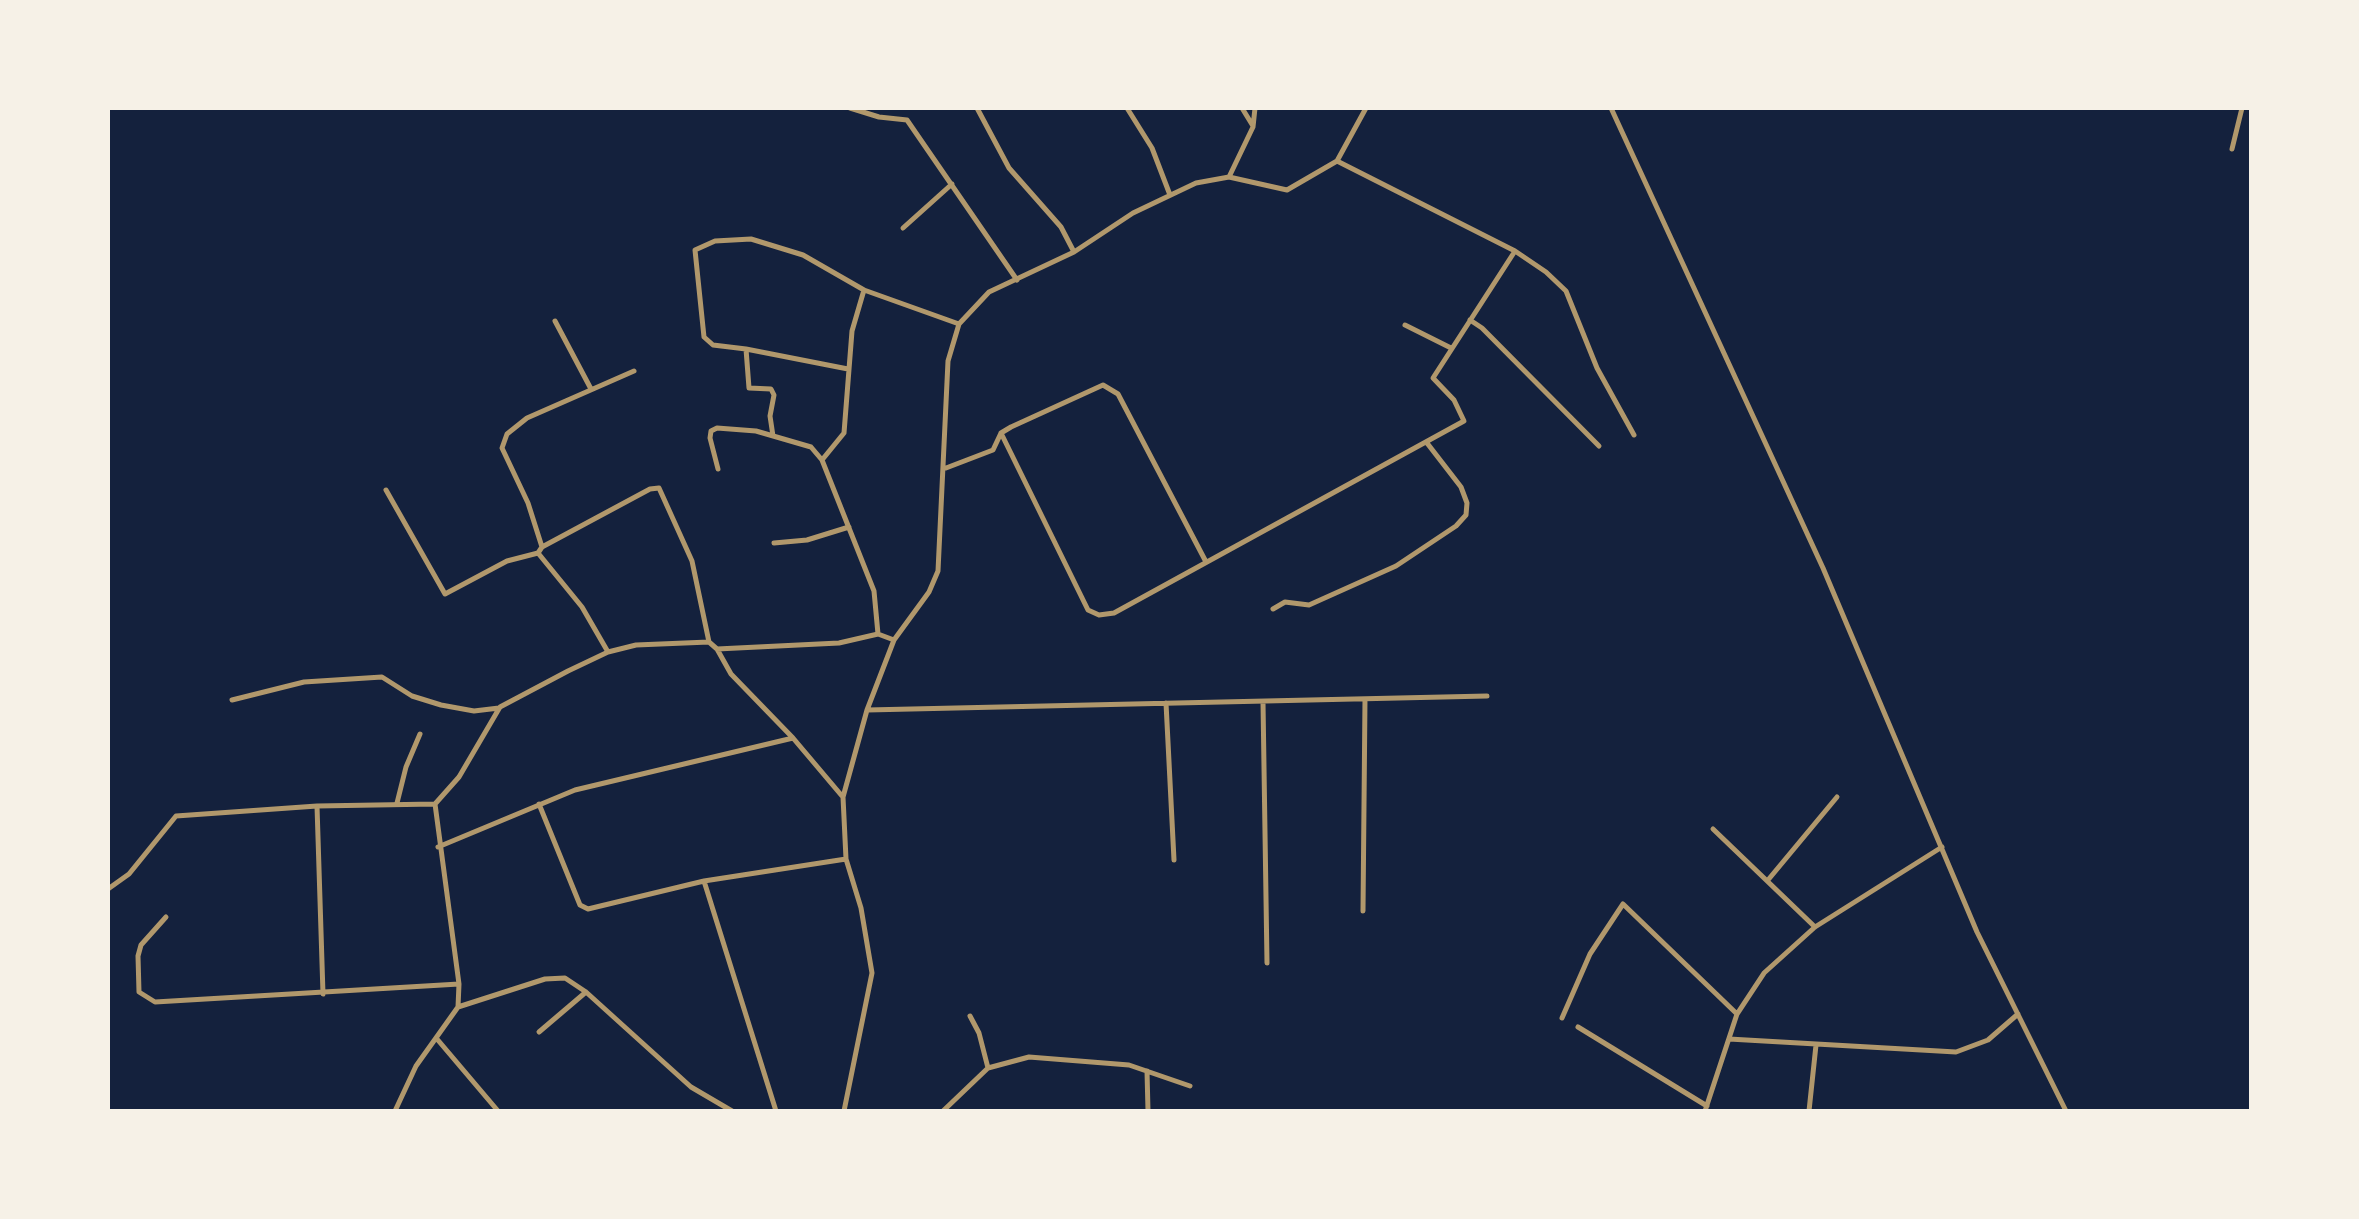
<!DOCTYPE html>
<style>
body{margin:0}
#map{position:relative;width:2359px;height:1219px;overflow:hidden;background:#14213d;font-family:"Asap Condensed",sans-serif}
canvas{display:block}
.frame{position:absolute;inset:0;border:110px solid #f6f1e7;pointer-events:none}
</style>
<div id="map">
<canvas width="2359" height="1219"></canvas>
<div class="frame"></div>
</div>
<script>
const c = document.querySelector('canvas').getContext('2d');
c.lineJoin = 'round';
const poly = rows => new Path2D(rows.map(r => 'M' + r).join(''));
function stroke(path, color, width, dash) { c.strokeStyle = color; c.lineWidth = width; c.lineCap = dash ? 'butt' : 'round'; c.setLineDash(dash || []); c.stroke(path); }
const minor = poly([
 [850,108,879,117,907,120,1017,280],
 [977,108,1009,168,1061,227,1074,252],
 [1127,108,1152,148,1170,195],
 [1242,108,1253,126],
 [1366,108,1337,161,1515,251,1546,272,1566,291,1597,368,1634,435],
 [1611,108,1823,568,1977,932,2066,1111],
 [2232,149,2242,108],
 [1229,177,1253,127,1255,108],
 [903,228,952,184],
 [864,290,959,324],
 [1470,320,1482,328,1599,446],
 [555,321,591,389],
 [1405,325,1451,348],
 [746,349,848,369],
 [1001,433,1088,610,1099,615,1114,613,1464,421,1454,400,1433,378,1515,251],
 [773,436,770,416,774,395,771,389,749,388,746,349,713,345,704,337,695,250,715,241,751,239,803,255,864,290,852,331,844,433,822,460],
 [946,468,993,450,1001,433,1011,427,1103,385,1118,394,1205,560],
 [718,469,710,438,711,431,717,428,756,431,811,447,822,460,874,591,878,634,894,640],
 [386,490,445,594,507,561,538,553,542,547,650,489,659,488,692,561,709,642],
 [774,543,807,540,849,527],
 [542,547,528,503,502,448,507,434,527,418,634,371],
 [538,553,582,607,608,652],
 [1273,609,1285,602,1309,605,1396,566,1456,526,1466,515,1467,503,1461,487,1427,443],
 [717,649,731,674,793,738,842,796],
 [232,700,304,682,382,677,412,696,441,705,474,711,499,708],
 [1263,702,1267,963],
 [1166,703,1174,860],
 [867,710,1487,696],
 [397,803,406,767,420,734],
 [539,804,580,905,588,909,704,881,846,859],
 [317,806,323,994],
 [1713,829,1815,927],
 [438,847,575,790,793,738],
 [1768,880,1837,797],
 [704,881,776,1111],
 [108,889,129,874,176,816,317,806,435,804],
 [1363,911,1365,699],
 [166,917,141,945,138,956,139,992,155,1002,459,984],
 [458,1007,545,979,565,978,586,992,691,1087,732,1111],
 [970,1016,979,1033,988,1068],
 [1562,1018,1590,954,1623,904,1737,1014],
 [1578,1027,1707,1106],
 [539,1032,586,992],
 [437,1039,498,1111],
 [1729,1039,1956,1052,1988,1040,2018,1014],
 [1147,1071,1148,1111],
 [395,1111,416,1066,458,1007,459,984,435,804,459,777,500,707,568,671,608,652,636,645,709,642,717,649,839,643,878,634],
 [844,1111,872,973,861,908,846,859,843,797,867,710,894,640,929,592,938,571,948,361,959,324,989,292,1074,252,1133,213,1196,183,1229,177,1287,190,1337,161],
 [943,1111,988,1068,1029,1057,1129,1065,1190,1086],
 [1705,1111,1737,1014,1764,973,1815,927,1942,847],
 [1809,1111,1816,1045]
]);
stroke(minor, '#b1986c', 5);
</script>
